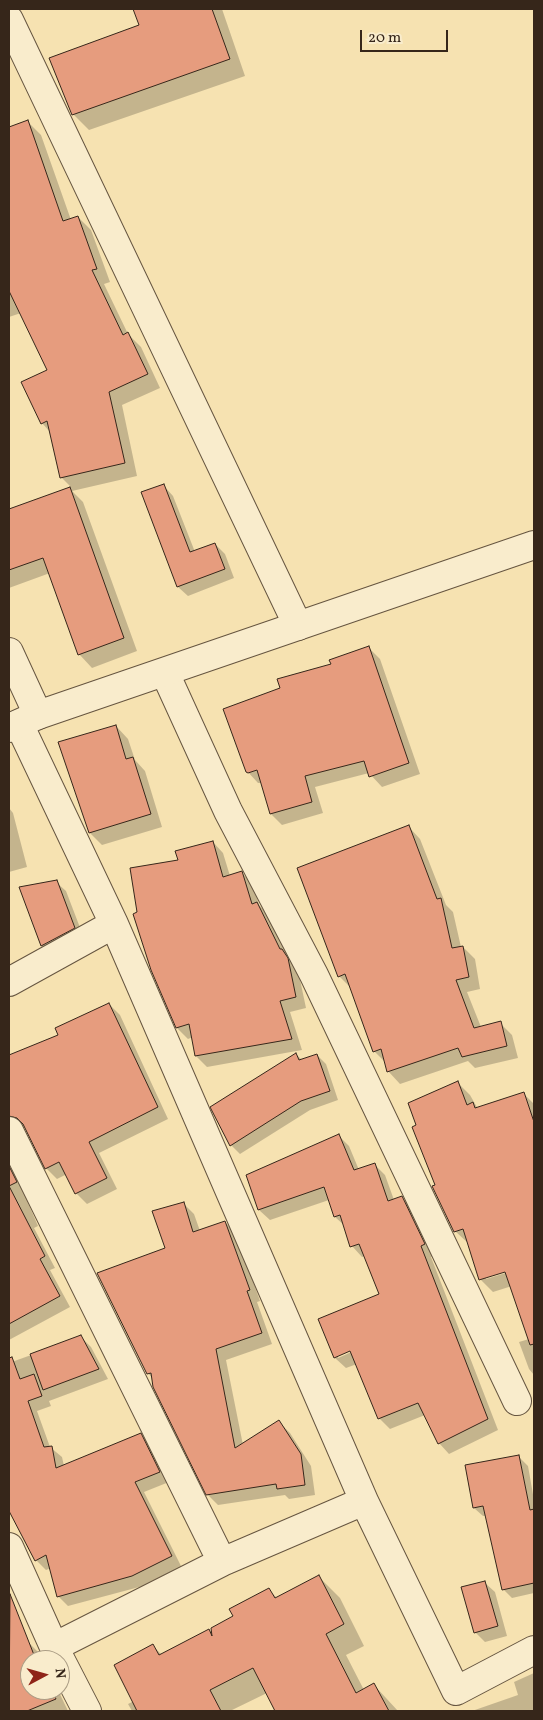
<!DOCTYPE html>
<style>
body{margin:0}
#map{position:relative;width:543px;height:1720px;overflow:hidden;background:#f6e2b1;font-family:Vollkorn,serif}
canvas{display:block}
.frame{position:absolute;inset:0;border:10px solid #36261a;pointer-events:none}
.north{position:absolute;left:20px;top:1650px;width:50px;height:50px;box-sizing:border-box;background:#f9eccc;border:1px solid #ab9d85;border-radius:50%;rotate:84deg;font-size:14px;font-weight:700;line-height:20px;text-align:center;color:#36261a}
.north::after{content:'';display:block;margin:auto;width:18px;height:22px;background:#8f2418;clip-path:polygon(50% 0,100% 100%,50% 72%,0 100%)}
.scale{position:absolute;left:360px;top:30px;width:88px;height:22px;box-sizing:border-box;border:2px solid #36261a;border-top:0;padding-left:6px;font-size:15px;line-height:18px;white-space:nowrap;color:#36261a;-webkit-text-stroke:4px #f9eccc;paint-order:stroke}
</style>
<div id="map">
<canvas width="543" height="1720"></canvas>
<div class="frame"></div>
<div class="north">N</div>
<div class="scale">20 m</div>
</div>
<script>
const c = document.querySelector('canvas').getContext('2d');
c.lineJoin = 'round';
function paint(path, color) { c.fillStyle = color; c.fill(path, 'evenodd'); }
const poly = rows => new Path2D(rows.map(r => 'M' + r).join(''));
function stroke(path, color, width, dash) { c.strokeStyle = color; c.lineWidth = width; c.lineCap = dash ? 'butt' : 'round'; c.setLineDash(dash || []); c.stroke(path); }
const shadow = poly([
 [135,9,222,9,245,76,89,130,73,114,141,26],
 [28,122,41,135,71,220,78,217,91,230,110,282,104,284,128,334,141,347,160,388,122,405,137,476,72,491,83,502,137,651,92,668,79,654,50,573,9,588,9,510,71,487,61,477,50,432,42,423,49,371,21,313,9,317,9,129],
 [164,486,173,496,195,552,215,544,225,554,234,578,188,596,178,587,142,493],
 [369,648,380,659,420,774,382,787,369,773,315,787,323,813,282,825,271,814,262,783,258,783,247,771,281,689],
 [116,726,128,739,135,760,145,771,162,827,102,845,90,833,60,742],
 [9,808,13,813,27,867,9,872],
 [408,826,420,839,446,905,453,912,461,947,463,947,475,959,480,989,467,992,481,1027,500,1023,512,1035,518,1058,475,1068,468,1061,400,1084,388,1071,385,1062,374,1051,352,989,339,976],
 [213,842,223,853,230,876,242,873,253,884,259,905,268,914,288,956,298,970,306,1008,290,1012,302,1050,207,1067,196,1056,193,1037,188,1039,177,1028,152,969,139,913,179,861],
 [56,882,66,891,84,938,52,955,42,946,20,888],
 [109,1004,120,1015,168,1119,99,1153,117,1189,87,1204,76,1193,67,1174,57,1179,46,1168,24,1127,9,1131,9,1059,60,1035],
 [296,1054,302,1060,317,1055,326,1064,338,1100,310,1110,240,1154,231,1145],
 [458,1083,470,1095,478,1109,524,1094,534,1104,534,1375,529,1369,519,1342,529,1339,512,1286,493,1292,481,1280,469,1244,455,1231,437,1186],
 [511,1269,512,1271,486,1279,486,1277],
 [338,1135,349,1146,359,1170,374,1164,385,1175,394,1200,402,1198,413,1209,435,1255,431,1257,498,1430,449,1454,439,1443,425,1415,390,1429,379,1418,357,1364,346,1368,335,1358,380,1295,365,1256,362,1257,352,1246,345,1226,335,1217,329,1200,270,1220,259,1210],
 [355,1348,356,1350,338,1358,338,1355],
 [9,1157,28,1195,26,1198,38,1226,34,1228,55,1268,50,1270,70,1307,9,1340],
 [183,1203,194,1214,200,1231,225,1222,236,1233,260,1301,257,1302,272,1344,226,1360,243,1445,279,1422,290,1433,311,1466,315,1495,289,1499,285,1495,218,1505,207,1494,153,1379,148,1373,166,1249],
 [81,1337,91,1347,108,1379,49,1401,51,1406,37,1411,50,1447,62,1457,64,1466,140,1434,151,1445,169,1482,144,1492,181,1566,143,1586,68,1606,58,1596,51,1568,46,1570,36,1560,9,1508,9,1363],
 [519,1457,528,1466,534,1500,534,1593,512,1598,503,1589,486,1516,483,1516,474,1508],
 [319,1577,340,1598,364,1646,346,1655,364,1690,374,1685,398,1711,276,1711,267,1693,230,1711,132,1711,128,1704,134,1701,153,1646,162,1655,209,1630,214,1635,269,1590,277,1598],
 [485,1583,495,1592,507,1636,485,1642,475,1632],
 [20,1634,40,1654,43,1660,30,1660,30,1690,58,1690,68,1711,9,1711,9,1639],
 [534,1673,534,1711,472,1711,518,1695,514,1682]
]);
const building = poly([
 [133,9,212,9,230,59,72,115,49,58,139,25,133,9],
 [28,120,63,221,78,216,97,269,92,270,123,335,128,332,148,374,109,392,125,463,60,478,47,421,41,424,21,382,47,370,9,291,9,127,28,120],
 [164,484,190,552,215,543,225,569,177,587,141,492,164,484],
 [70,487,124,638,78,655,43,558,9,570,9,509,70,487],
 [369,646,409,763,369,777,364,761,305,776,312,802,270,814,257,770,248,773,246,772,223,709,280,688,277,679,331,664,329,660,369,646],
 [116,725,126,759,133,757,151,814,89,833,58,742,116,725],
 [409,825,437,899,441,898,452,948,463,946,469,977,456,980,474,1028,501,1021,507,1046,462,1057,458,1048,387,1072,381,1049,373,1052,345,974,338,977,297,868,409,825],
 [213,841,223,877,242,871,252,904,257,902,280,949,282,949,288,958,296,997,280,1001,292,1039,195,1056,189,1024,176,1028,151,970,133,914,137,912,130,868,178,860,175,851,213,841],
 [57,880,75,928,41,946,19,887,57,880],
 [109,1003,158,1107,89,1142,107,1178,75,1194,59,1162,45,1169,23,1124,17,1118,9,1116,9,1055,58,1035,55,1028,109,1003],
 [296,1053,299,1060,317,1054,330,1091,301,1101,230,1146,210,1107,296,1053],
 [458,1081,467,1105,473,1102,475,1108,524,1092,534,1122,534,1344,530,1345,505,1272,479,1280,463,1229,454,1232,432,1186,435,1185,412,1127,416,1125,408,1103,458,1081],
 [339,1134,354,1170,375,1163,388,1201,402,1196,425,1244,421,1246,488,1419,438,1444,418,1403,378,1419,350,1351,334,1358,318,1319,379,1294,359,1244,350,1247,340,1215,334,1217,324,1187,258,1210,246,1175,339,1134],
 [9,1166,17,1182,9,1186,45,1256,40,1259,60,1296,9,1324,9,1166],
 [184,1202,193,1232,225,1221,250,1290,247,1291,262,1333,216,1349,235,1448,279,1420,301,1454,305,1485,277,1489,276,1484,206,1495,153,1387,151,1373,147,1374,97,1273,165,1248,152,1211,184,1202],
 [81,1335,99,1369,43,1390,30,1354,81,1335],
 [12,1357,20,1379,34,1374,42,1396,28,1401,44,1447,52,1446,56,1468,141,1433,160,1472,135,1482,172,1556,132,1576,57,1597,46,1555,35,1561,9,1511,9,1358,12,1357],
 [519,1455,530,1510,534,1509,534,1583,502,1590,483,1506,473,1508,465,1465,519,1455],
 [319,1575,344,1624,326,1634,356,1693,374,1683,389,1711,275,1711,253,1668,210,1690,221,1711,137,1711,114,1665,153,1644,159,1655,209,1629,212,1636,211,1628,233,1616,229,1609,269,1588,275,1598,319,1575],
 [485,1581,498,1626,474,1633,461,1587,485,1581],
 [10,1594,36,1660,30,1660,30,1690,52,1690,56,1699,27,1711,9,1711,10,1594]
]);
const minor = poly([
 [9,20,298,626],
 [9,652,38,715],
 [165,673,228,811,314,975,517,1401],
 [19,724,114,924,364,1501,456,1691,534,1650],
 [9,982,114,924],
 [9,1131,222,1562],
 [9,1547,54,1647,222,1562,364,1501],
 [54,1647,87,1711]
]);
const tertiary = poly([
 [9,728,38,715,534,545]
]);
paint(shadow, '#0003');
paint(building, '#e69c7e');
stroke(building, '#36261a', 1);
stroke(minor, '#665540', 30);
stroke(tertiary, '#665540', 30);
stroke(minor, '#f9eccc', 28);
stroke(tertiary, '#f9eccc', 28);
</script>
